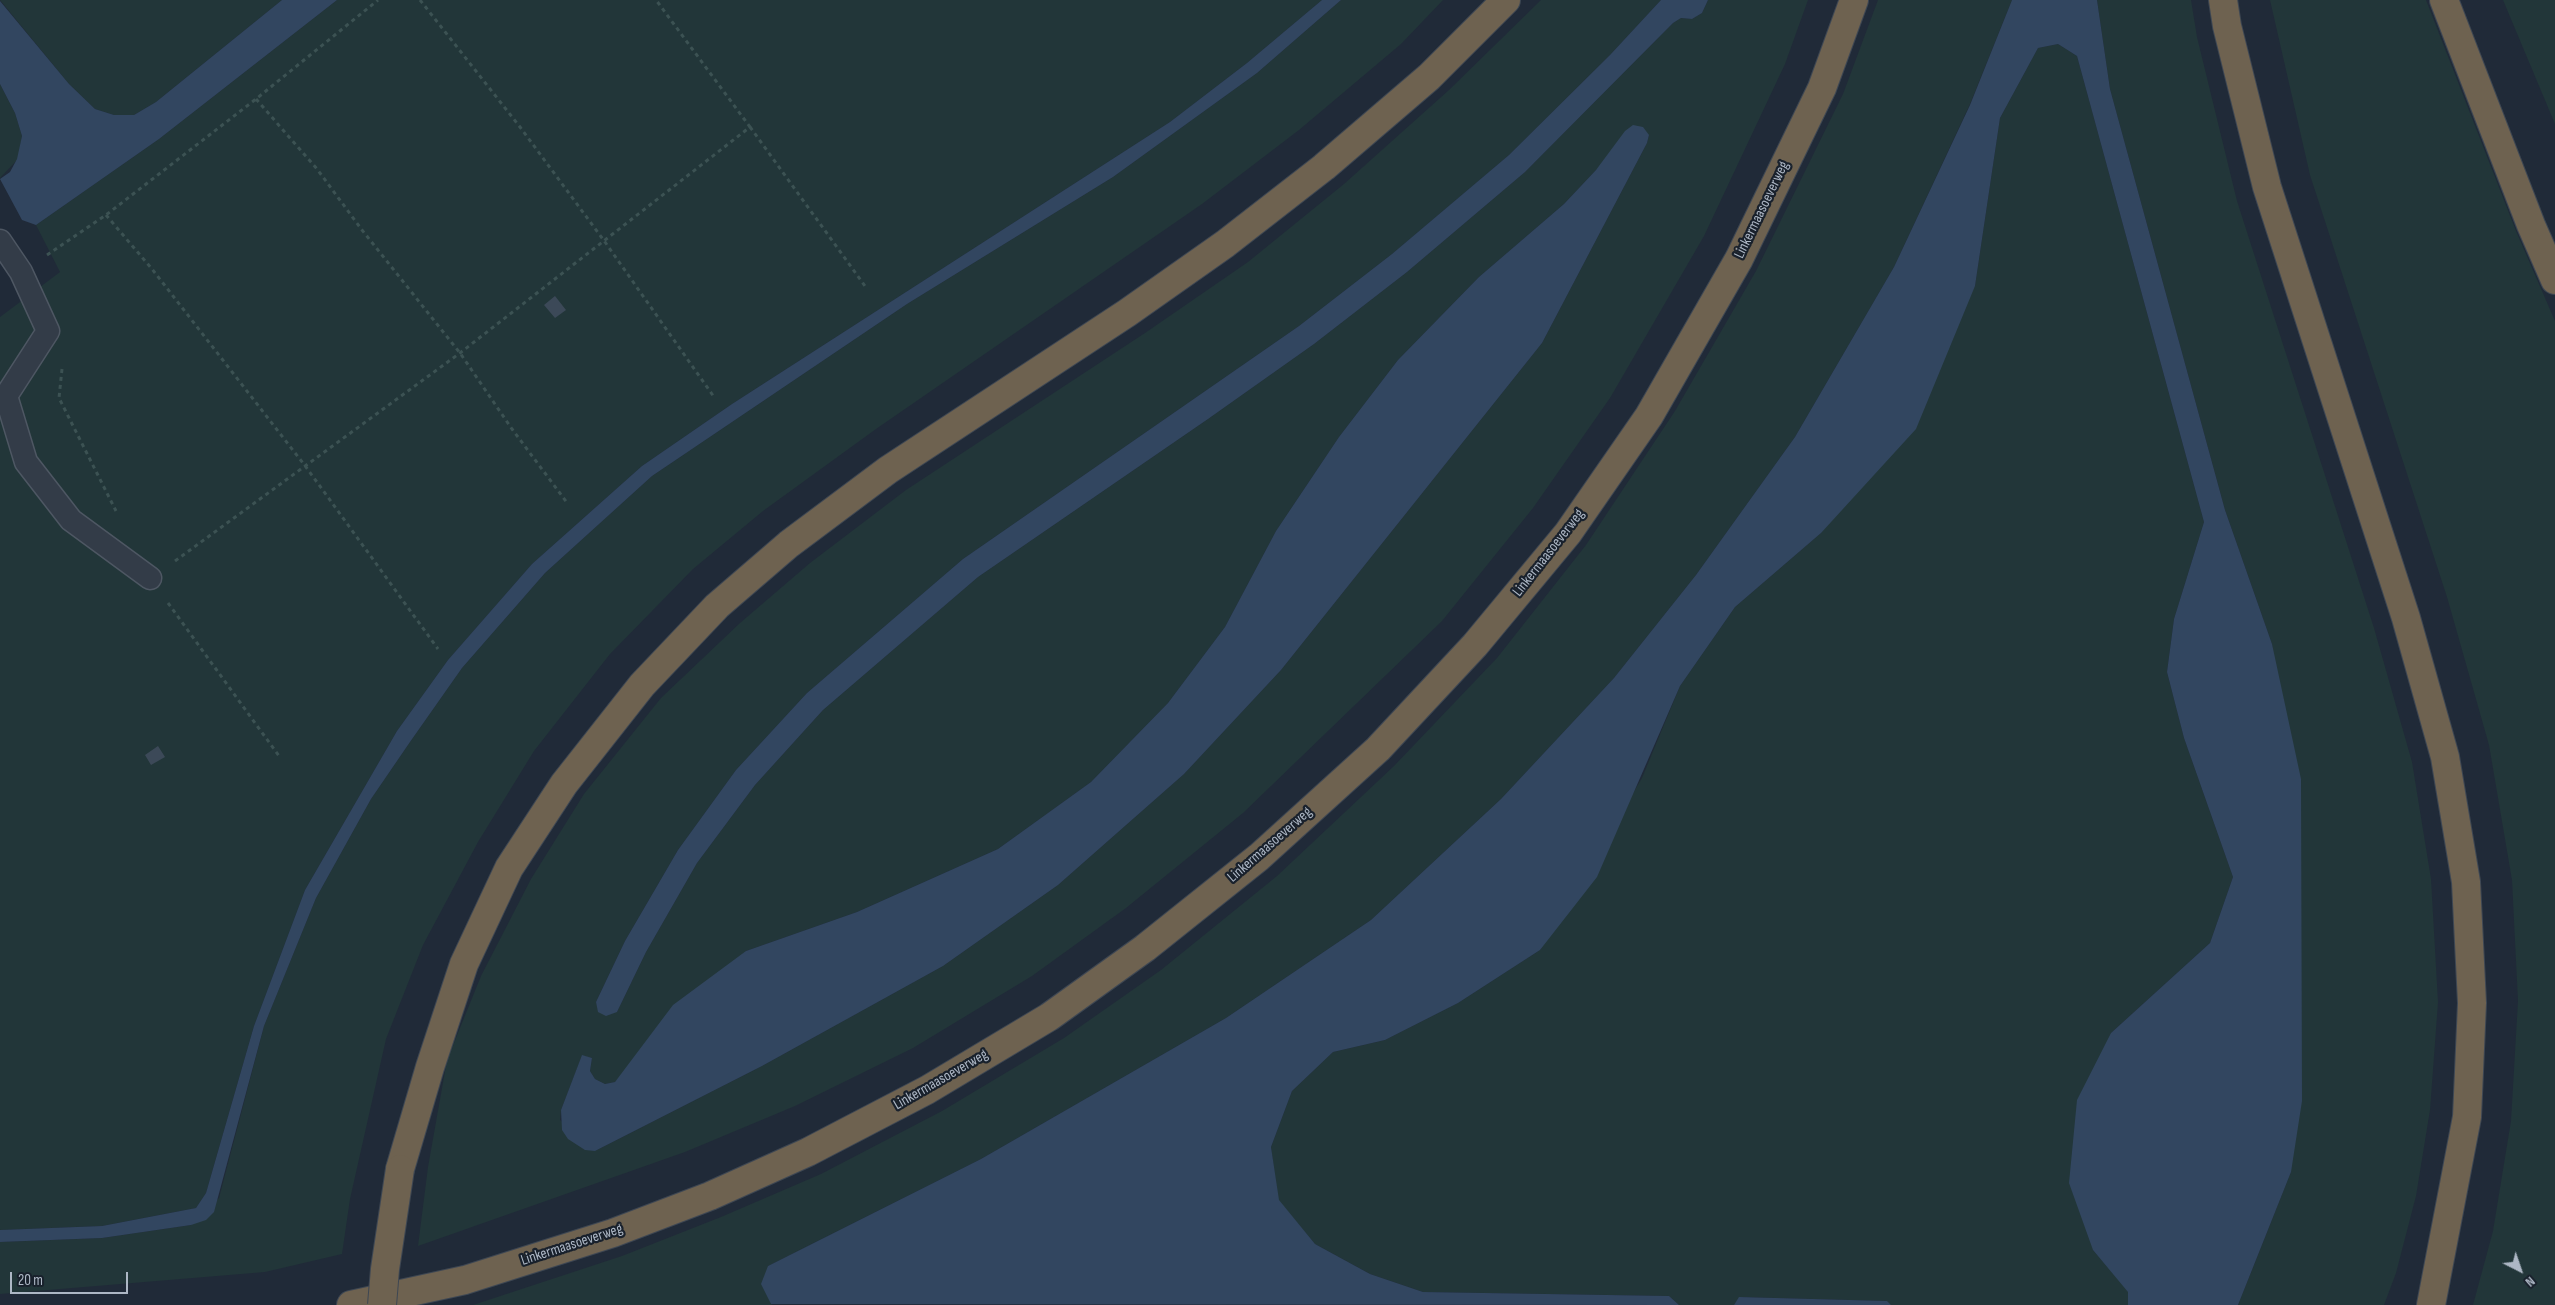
<!DOCTYPE html>
<style>
body{margin:0}
#map{position:relative;width:2555px;height:1305px;overflow:hidden;background:#202a38;font-family:"Sofia Sans Condensed",sans-serif}
canvas{display:block}
.north{position:absolute;left:2495px;top:1245px;width:50px;height:50px;-webkit-text-stroke:4px #19212c;paint-order:stroke;rotate:139deg;font-size:14px;font-weight:700;line-height:20px;text-align:center;color:#adb7c5}
.north::after{content:'';display:block;margin:auto;width:18px;height:22px;background:#adb7c5;clip-path:polygon(50% 0,100% 100%,50% 72%,0 100%)}
.scale{position:absolute;left:10px;top:1272px;width:118px;height:22px;box-sizing:border-box;border:2px solid #adb7c5;border-top:0;padding-left:6px;font-size:15px;line-height:18px;white-space:nowrap;color:#adb7c5;-webkit-text-stroke:4px #19212c;paint-order:stroke}
</style>
<div id="map">
<canvas width="2555" height="1305"></canvas>
<div class="north">N</div>
<div class="scale">20 m</div>
</div>
<script>
const c = document.querySelector('canvas').getContext('2d');
c.lineJoin = 'round';
function paint(path, color) { c.fillStyle = color; c.fill(path, 'evenodd'); }
const poly = rows => new Path2D(rows.map(r => 'M' + r).join(''));
function stroke(path, color, width, dash) { c.strokeStyle = color; c.lineWidth = width; c.lineCap = dash ? 'butt' : 'round'; c.setLineDash(dash || []); c.stroke(path); }
function label(font, color, halo, rows, align = 'center') {
  c.font = font + ' "Sofia Sans Condensed",sans-serif'; c.lineWidth = 4.5; c.setLineDash([]); c.textBaseline = 'middle'; c.strokeStyle = halo; c.fillStyle = color; for (const [text, x, y, turn = 0] of rows) {
    c.save(); c.translate(x, y); c.rotate((+turn || 0) * Math.PI / 180); c.textAlign = isNaN(turn) ? turn : align; if (halo) c.strokeText(text, 0, 0); c.fillText(text, 0, 0); c.restore();
  }
}
const green = poly([
 [0,0,282,0,156,102,134,115,114,115,95,109,69,84],
 [337,0,1322,0,1247,63,1170,122,732,404,642,466,532,564,448,660,397,731,305,890,254,1026,206,1193,196,1208,102,1226,0,1230,0,317,60,272,36,225,159,139],
 [1341,0,1443,0,1401,44,1299,130,1202,204,876,429,763,511,693,569,610,654,534,751,478,842,423,945,386,1039,350,1199,342,1254,265,1272,0,1294,0,1242,102,1238,191,1225,219,1198,264,1026,316,898,371,799,410,742,462,668,545,573,652,476,907,304,1113,177,1257,73],
 [1541,0,1661,0,1610,55,1509,155,1392,254,1299,326,963,559,807,693,736,770,678,850,625,941,596,1002,599,1012,617,1012,646,952,697,863,755,785,823,710,978,577,1208,419,1314,344,1407,272,1525,172,1673,23,1681,18,1692,19,1702,13,1708,0,1808,0,1785,64,1704,236,1610,398,1533,508,1442,621,1243,813,1126,908,1032,976,913,1048,795,1106,685,1152,418,1246,428,1167,447,1060,481,976,531,879,584,794,661,698,740,623,810,563,906,490,1145,333,1248,262,1344,184,1449,90],
 [1649,135,1647,143,1542,343,1281,670,1184,774,1058,885,943,966,762,1066,595,1151,560,1120,561,1110,582,1056,592,1058,590,1071,595,1079,605,1084,615,1082,746,951,857,912,998,849,1091,782,1168,703,1225,627,1276,531,1339,437,1398,360,1479,277,1564,204,1596,170],
 [1878,0,2012,0,1970,104,1894,267,1795,437,1696,575,1614,678,1501,799,1371,920,1226,1018,981,1159,768,1266,771,1304,773,1305,473,1305,622,1256,721,1217,821,1174,942,1111,1064,1038,1161,970,1277,876,1394,766,1497,658,1586,545,1675,411,1756,271,1843,94],
 [2097,0,2191,0,2197,37,2237,201,2374,628,2412,762,2431,879,2438,1002,2430,1110,2416,1196,2396,1273,2384,1305,2238,1305,2291,1172,2272,644,2225,510,2110,89],
 [2270,0,2426,0,2516,231,2555,321,2555,1305,2473,1305,2493,1231,2511,1121,2518,1001,2512,880,2489,745,2447,597,2310,175],
 [2503,0,2555,0,2555,124],
 [2058,44,2077,56,2204,522,2174,619,2167,672,2184,738,2233,877,2210,943,2111,1033,2093,1250,2129,1292,2128,1305,1891,1305,1886,1301,1740,1297,1734,1305,1679,1305,1669,1296,1423,1292,1370,1274,1315,1244,1278,1200,1271,1147,1292,1091,1333,1052,1385,1040,1458,1003,1540,950,1642,778,1680,686,1735,607,1821,533,1975,286,2000,118,2038,48],
 [0,84,15,113,22,136,18,159,0,178]
]);
const water = poly([
 [282,0,337,0,159,139,36,225,22,220,0,179,10,172,17,159,22,136,15,113,0,84,0,1,69,84,95,109,114,115,134,115,156,102],
 [1322,0,1341,0,1257,73,1113,177,907,304,652,476,545,573,462,668,410,742,371,799,316,898,264,1026,214,1212,206,1220,191,1225,102,1238,0,1242,0,1230,102,1226,196,1208,206,1193,254,1026,305,890,397,731,448,660,532,564,642,466,732,404,1170,122,1247,63],
 [1661,0,1708,0,1702,13,1692,19,1681,18,1673,23,1525,172,1407,272,1314,344,1208,419,978,577,823,710,755,785,697,863,646,952,617,1012,606,1016,598,1012,596,1002,625,941,678,850,736,770,807,693,963,559,1299,326,1392,254,1509,155,1610,55],
 [2012,0,2097,0,2110,89,2225,510,2272,644,2301,779,2302,1101,2291,1172,2238,1305,2128,1305,2128,1292,2093,1250,2069,1183,2077,1100,2111,1033,2210,943,2233,877,2184,738,2167,672,2174,619,2204,522,2077,56,2058,44,2038,48,2000,118,1975,286,1916,429,1821,533,1735,607,1680,686,1597,877,1540,950,1458,1003,1385,1040,1333,1052,1292,1091,1271,1147,1279,1200,1315,1244,1370,1274,1423,1292,1669,1296,1679,1305,771,1304,761,1284,768,1266,981,1159,1226,1018,1371,920,1501,799,1614,678,1696,575,1795,437,1894,267,1970,105],
 [1633,125,1643,127,1649,135,1647,143,1542,343,1281,670,1184,774,1058,885,943,966,762,1066,595,1151,585,1150,568,1139,562,1130,561,1110,582,1055,592,1058,590,1071,595,1079,605,1084,615,1082,673,1005,746,951,857,912,998,849,1091,782,1168,703,1225,627,1276,531,1339,437,1398,360,1479,277,1564,204,1596,170,1625,131],
 [1739,1297,1887,1301,1891,1305,1734,1305]
]);
const building = poly([
 [555,296,566,310,555,318,544,305],
 [158,746,165,757,151,765,145,755]
]);
const path = poly([
 [420,0,520,127,605,242,714,397],
 [256,99,317,169,362,230,460,353,512,429,568,504],
 [750,127,865,286],
 [106,215,152,269,306,467,438,649],
 [47,255,106,215,256,99,378,0],
 [62,369,59,398,116,511],
 [175,561,460,353,750,127,656,0],
 [168,603,279,756]
]);
const service = poly([
 [0,241,21,272,48,331,6,396,26,462,71,520,150,578]
]);
const motorway = poly([
 [2223,0,2227,26,2267,187,2406,618,2445,757,2466,882,2472,1003,2467,1117,2431,1305],
 [2444,0,2531,225,2555,280],
 [400,1169,430,1067,464,964,509,868,564,784,642,685,717,606,789,544,888,470,1127,313,1225,244,1324,167,1429,77,1506,0],
 [351,1305,465,1280,613,1233,710,1196,808,1152,927,1090,1049,1017,1145,948,1259,857,1378,749,1475,645,1568,533,1649,416,1739,259,1822,88,1854,0]
]);
const motorwayBridge = poly([
 [382,1305,385,1269,400,1169]
]);
const streetNames = [
 ["Linkermaasoeverweg",1762,210,-64],
 ["Linkermaasoeverweg",1549,553,-52],
 ["Linkermaasoeverweg",1270,845,-41],
 ["Linkermaasoeverweg",941,1080,-30],
 ["Linkermaasoeverweg",572,1245,-18]
];
paint(green, '#223639');
paint(water, '#324660');
paint(building, '#3c4958');
stroke(service, '#4e5763', 25);
stroke(motorway, '#3e4753', 30);
stroke(path, '#3c5253', 3, [4, 4]);
stroke(service, '#333c48', 22);
stroke(motorway, '#6e6250', 28);
stroke(motorwayBridge, '#3e4753', 30, []);
stroke(motorwayBridge, '#6e6250', 28);
label('15px', '#adb7c5', '#19212c', streetNames);
</script>
